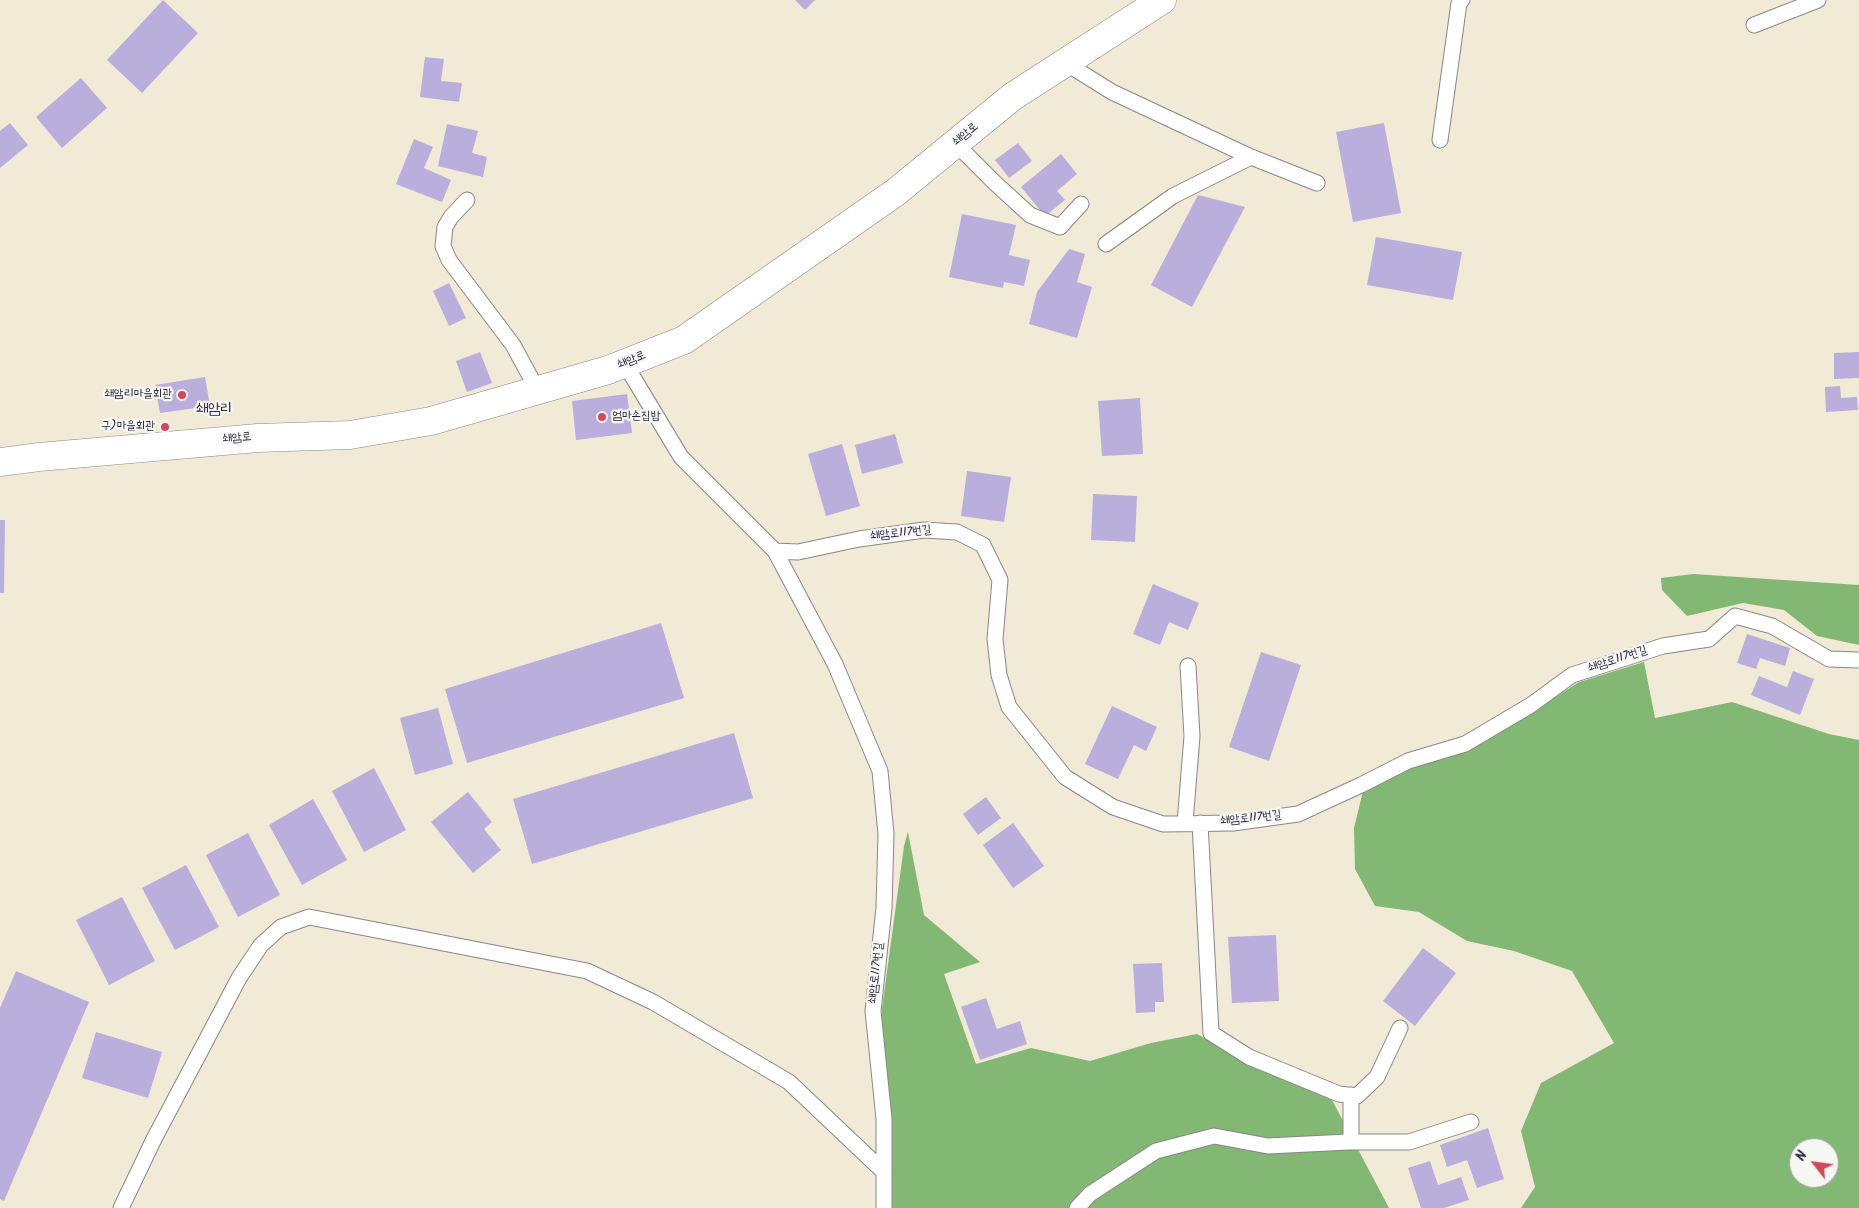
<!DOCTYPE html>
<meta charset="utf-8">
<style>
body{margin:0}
#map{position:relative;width:1859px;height:1208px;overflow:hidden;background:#f1ead6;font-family:Kalam,sans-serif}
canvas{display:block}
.north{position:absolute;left:1789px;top:1138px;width:50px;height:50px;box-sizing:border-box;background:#f6f6f2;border:1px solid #a1a1a9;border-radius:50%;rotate:300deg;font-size:14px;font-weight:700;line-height:20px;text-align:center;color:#22223b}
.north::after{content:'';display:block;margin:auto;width:18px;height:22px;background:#d1495b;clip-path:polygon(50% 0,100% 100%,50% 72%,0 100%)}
</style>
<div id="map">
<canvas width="1859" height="1208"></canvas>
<div class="north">N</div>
</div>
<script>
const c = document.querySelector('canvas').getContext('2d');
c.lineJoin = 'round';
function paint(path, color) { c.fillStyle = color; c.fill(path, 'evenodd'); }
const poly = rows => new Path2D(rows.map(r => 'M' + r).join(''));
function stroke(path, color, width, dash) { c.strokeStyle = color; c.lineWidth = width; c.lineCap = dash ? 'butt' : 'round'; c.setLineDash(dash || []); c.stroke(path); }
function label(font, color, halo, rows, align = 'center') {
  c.font = font + ' Kalam,"Poor Story",sans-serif'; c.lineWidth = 4.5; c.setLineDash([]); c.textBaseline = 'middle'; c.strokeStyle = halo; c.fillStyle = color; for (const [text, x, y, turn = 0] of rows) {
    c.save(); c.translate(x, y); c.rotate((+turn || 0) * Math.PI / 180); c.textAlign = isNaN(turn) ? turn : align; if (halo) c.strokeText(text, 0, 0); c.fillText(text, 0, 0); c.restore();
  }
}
const forest = poly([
 [1693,574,1859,585,1859,645,1817,636,1784,610,1743,603,1687,616,1662,590,1661,578],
 [1644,662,1655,718,1732,702,1829,734,1859,740,1859,1208,1521,1208,1535,1187,1521,1131,1541,1083,1614,1043,1572,971,1514,951,1467,941,1419,912,1375,906,1355,869,1354,828,1363,791,1409,767,1456,755,1518,721,1579,682],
 [1799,1148,1829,1148,1829,1178,1799,1178],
 [908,832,924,915,980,962,944,974,976,1064,1031,1048,1090,1061,1151,1043,1197,1034,1241,1058,1332,1100,1389,1208,889,1208,881,1016,904,846]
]);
const building = poly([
 [163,0,198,33,142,93,107,60],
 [795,0,815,0,805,10],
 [425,57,444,59,441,81,462,83,459,102,420,97],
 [81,78,107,108,62,148,36,117],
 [10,123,28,145,0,168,0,131],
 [1384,123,1401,213,1353,222,1336,132],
 [447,124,478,131,472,153,487,157,483,177,438,166],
 [414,139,433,147,424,168,451,180,442,202,396,184],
 [1018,143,1032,161,1009,178,995,160],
 [1061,154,1077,174,1057,191,1065,200,1045,216,1021,187],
 [1198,195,1245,207,1192,307,1151,285],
 [962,214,1016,225,1009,255,1030,260,1024,286,1004,282,1003,288,949,277],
 [1376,237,1462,252,1453,300,1367,285],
 [1069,249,1085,254,1077,282,1092,287,1077,338,1029,324,1037,292],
 [449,283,466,318,449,326,433,291],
 [480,352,492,383,467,392,456,361],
 [1859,352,1859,378,1834,379,1834,353],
 [205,377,210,406,160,413,155,385],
 [1840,386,1841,398,1857,397,1858,410,1826,412,1825,387],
 [627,394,632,433,576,440,572,401],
 [1140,398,1143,454,1102,456,1098,401],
 [895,434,903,463,862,474,855,445],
 [842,444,860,506,826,516,808,454],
 [967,471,1011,477,1004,522,961,516],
 [1093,494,1137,496,1135,542,1091,540],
 [0,520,5,520,4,593,0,593],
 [1153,584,1199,603,1188,630,1169,622,1160,645,1133,634],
 [661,623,684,698,467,763,445,689],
 [1747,634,1790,648,1785,666,1760,658,1756,669,1737,663],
 [1261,652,1301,665,1269,761,1229,747],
 [1793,671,1814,679,1800,715,1751,695,1759,676,1787,687],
 [1112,706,1157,727,1146,751,1134,745,1118,779,1085,764],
 [438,708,453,764,415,775,400,718],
 [734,733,753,798,532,864,513,799],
 [374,768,406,830,364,852,332,791],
 [468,792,492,822,484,829,501,850,473,873,431,822],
 [986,797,1001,818,978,835,963,814],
 [313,799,347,860,302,885,269,825],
 [1013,823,1044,866,1013,888,983,845],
 [248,833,280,895,238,917,206,855],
 [186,865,219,927,175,950,142,888],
 [122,897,155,961,109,985,76,920],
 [1276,935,1279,1001,1232,1003,1228,937],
 [1423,948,1456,973,1415,1026,1383,1001],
 [1162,963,1164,1002,1155,1002,1155,1012,1136,1013,1133,964],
 [16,971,89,1002,4,1201,0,1199,0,1008],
 [986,998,997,1029,1020,1021,1027,1044,980,1060,961,1007],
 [96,1032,162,1052,148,1098,82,1078],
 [1488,1128,1504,1179,1477,1188,1467,1160,1447,1167,1440,1145],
 [1430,1161,1438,1185,1461,1177,1469,1200,1444,1208,1421,1208,1408,1168]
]);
const lane = poly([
 [1754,25,1818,0],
 [1064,62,1112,92,1251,157,1317,183],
 [1440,140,1459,3,1462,0],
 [955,143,995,183,1030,215,1060,227,1081,204],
 [467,200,451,217,445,227,443,246,449,260,513,345,538,391],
 [1106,244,1173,196,1251,157],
 [625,364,681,457,775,551,835,664,880,771,886,834,884,908,873,1011,884,1119,884,1208],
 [775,551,798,552,859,539,924,530,957,532,983,545,1000,580,995,639,999,675,1009,707,1065,777,1113,807,1163,824,1233,823,1298,814,1361,785,1408,761,1465,744,1531,705,1572,675,1663,646,1709,639,1735,616,1772,626,1829,659,1859,660],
 [1185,823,1192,736,1188,666],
 [1200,823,1211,1033,1249,1057,1339,1094,1357,1096,1377,1077,1400,1028],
 [1351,1142,1351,1095],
 [121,1208,154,1139,239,978,261,945,281,927,309,917,587,971,653,1002,789,1082,884,1172],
 [1077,1208,1090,1194,1156,1151,1214,1136,1268,1146,1348,1142,1409,1142,1471,1122]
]);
const street = poly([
 [0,462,39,457,258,438,350,435,431,421,608,370,684,340,896,192,1012,97,1162,0]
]);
const markers = [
 [182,395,5,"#d1495b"],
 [602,417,5,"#d1495b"],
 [165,427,5,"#d1495b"]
];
const streetNames = [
 ["쇄암로",966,135,-40],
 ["쇄암로",632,361,-22],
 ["쇄암로",237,439,-5],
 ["쇄암로117번길",901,534,-6],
 ["쇄암로117번길",1618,660,-18],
 ["쇄암로117번길",1251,819,-6],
 ["쇄암로117번길",877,973,-84]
];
const poiNames = [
 ["쇄암리마을회관",172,395],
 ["엄마손집밥",612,417,"left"],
 ["구)마을회관",155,427]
];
const quarterNames = [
 ["쇄암리",214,410]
];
paint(forest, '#82b874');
paint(building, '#baaedd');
stroke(lane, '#8a8688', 17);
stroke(street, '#8a8688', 29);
stroke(lane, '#fff', 15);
stroke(street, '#fff', 28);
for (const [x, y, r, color] of markers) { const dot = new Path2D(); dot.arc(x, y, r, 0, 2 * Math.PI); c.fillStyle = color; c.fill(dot); stroke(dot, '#f6f6f2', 2); }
label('12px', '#22223b', '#f6f6f2', streetNames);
label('12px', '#22223b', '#f6f6f2', poiNames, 'right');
label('15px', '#22223b', '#f6f6f2', quarterNames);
</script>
